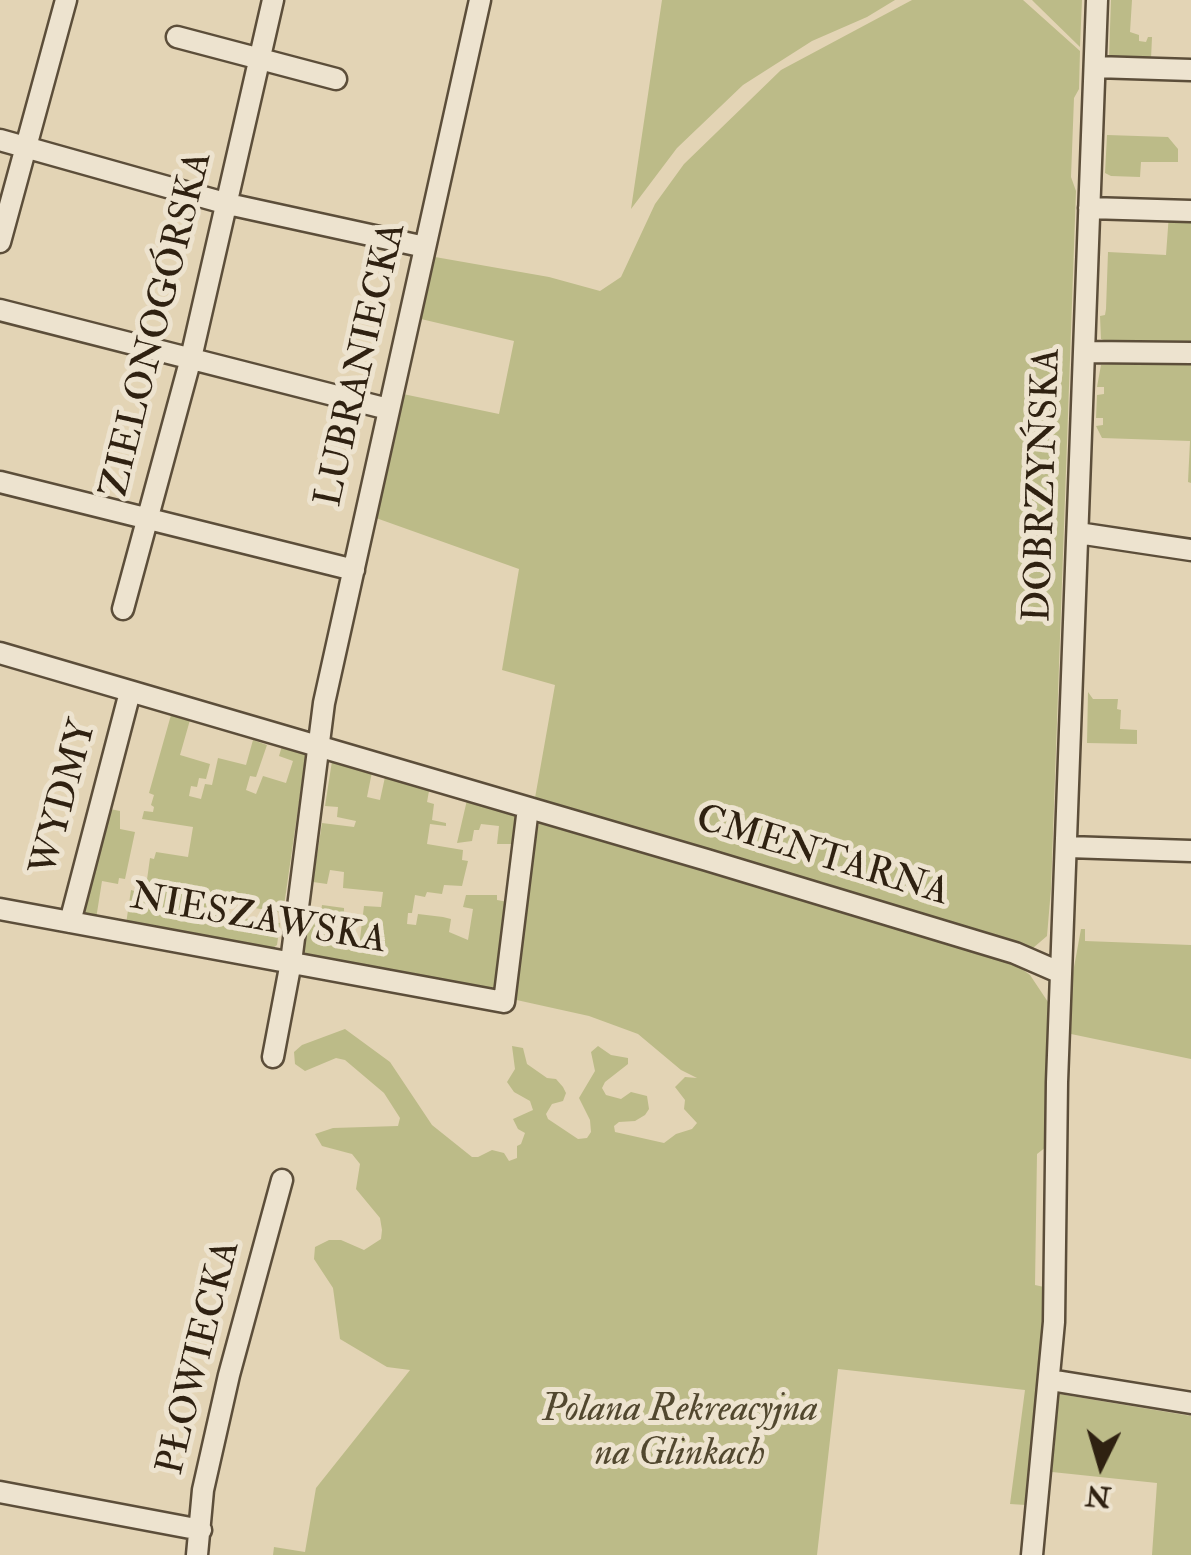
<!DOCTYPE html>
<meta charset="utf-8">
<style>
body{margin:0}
#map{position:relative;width:1191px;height:1555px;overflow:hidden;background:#e3d4b5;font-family:"IM FELL Double Pica",serif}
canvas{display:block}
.north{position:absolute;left:1051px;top:1415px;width:100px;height:100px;-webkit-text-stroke:8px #ede3cf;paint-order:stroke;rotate:185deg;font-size:28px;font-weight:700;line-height:40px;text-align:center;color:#2f2111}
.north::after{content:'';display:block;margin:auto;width:35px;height:45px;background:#2f2111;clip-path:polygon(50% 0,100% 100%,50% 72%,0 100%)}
</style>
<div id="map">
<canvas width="1191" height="1555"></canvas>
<div class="north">N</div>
</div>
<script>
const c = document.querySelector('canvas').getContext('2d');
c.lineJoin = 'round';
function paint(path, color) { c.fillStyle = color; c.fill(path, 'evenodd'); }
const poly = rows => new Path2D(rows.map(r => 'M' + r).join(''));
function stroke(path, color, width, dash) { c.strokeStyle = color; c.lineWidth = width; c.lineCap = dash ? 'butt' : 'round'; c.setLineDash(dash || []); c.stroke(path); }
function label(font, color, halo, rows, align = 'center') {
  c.font = font + ' "IM FELL Double Pica",serif'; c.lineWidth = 10; c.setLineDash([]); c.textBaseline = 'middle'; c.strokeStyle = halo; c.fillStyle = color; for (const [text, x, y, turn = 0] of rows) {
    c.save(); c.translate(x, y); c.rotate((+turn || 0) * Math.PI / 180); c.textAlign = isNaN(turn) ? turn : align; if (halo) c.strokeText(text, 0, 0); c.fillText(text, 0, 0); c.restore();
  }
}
const green = poly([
 [662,0,895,0,867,17,812,41,743,85,677,148,631,209],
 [912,0,1023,0,1080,51,1079,89,1074,98,1071,177,1076,191,1051,889,1047,936,1033,948,535,798,555,685,502,670,519,569,376,518,403,394,499,414,514,341,421,319,435,257,549,277,600,291,621,277,655,204,684,164,781,70],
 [1032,0,1082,0,1080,47,1037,5],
 [1111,0,1132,0,1130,32,1139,35,1139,41,1146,42,1148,37,1152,37,1151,59,1113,60,1109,57],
 [1107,135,1168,137,1178,149,1178,162,1141,162,1140,177,1111,176,1105,173],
 [1169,214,1191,214,1191,346,1109,342,1101,339,1100,316,1105,315,1106,309,1108,252,1166,255],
 [1191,357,1191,483,1188,482,1190,441,1102,438,1096,426,1103,425,1103,418,1096,418,1097,395,1104,394,1104,387,1097,387,1101,365],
 [1088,692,1093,699,1118,699,1117,709,1121,710,1120,729,1137,730,1137,744,1087,743],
 [171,715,190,720,180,755,210,764,206,779,199,778,197,787,191,786,189,796,201,799,205,784,212,785,218,758,246,765,253,740,267,745,256,777,250,776,246,790,256,794,263,776,286,783,293,761,279,756,282,746,306,753,283,913,216,901,215,908,225,911,225,916,280,923,277,945,268,952,126,924,131,890,145,894,150,858,154,859,156,852,188,857,193,827,142,819,144,811,153,812,154,807,151,805,154,795,149,793],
 [332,761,372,772,367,797,380,800,385,777,429,791,427,802,434,804,432,820,446,823,446,826,430,824,427,844,463,850,462,860,468,861,462,886,444,885,442,894,427,892,425,897,415,895,412,913,408,913,407,924,416,925,418,914,443,917,451,919,449,932,468,940,473,909,463,907,466,895,497,895,497,900,508,902,496,993,297,959,306,910,321,912,322,905,344,908,344,937,360,939,364,906,381,907,383,892,343,888,344,872,330,870,327,884,313,882,322,823,354,827,356,821,337,817,338,807,325,806],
 [467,800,518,813,514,844,497,844,499,826,481,824,479,830,474,830,472,841,457,843],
 [105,808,120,811,120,829,135,832,125,879,119,878,118,884,102,881,96,919,77,915],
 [539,821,1014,963,1030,975,1048,1002,1046,1147,1037,1154,1035,1285,1044,1287,1044,1323,1026,1505,1010,1504,1025,1390,838,1369,817,1555,273,1555,274,1547,305,1552,316,1488,410,1370,387,1367,340,1339,333,1288,314,1259,315,1247,329,1240,341,1240,364,1250,381,1239,382,1230,380,1218,356,1189,360,1164,352,1154,322,1146,315,1134,333,1128,398,1126,400,1118,384,1093,345,1060,336,1058,305,1071,295,1064,294,1052,302,1045,345,1029,390,1062,432,1125,472,1157,478,1157,492,1150,504,1153,509,1161,517,1158,517,1146,521,1144,525,1133,518,1129,513,1119,533,1110,530,1101,514,1092,507,1082,515,1069,512,1046,523,1048,527,1064,547,1078,556,1079,563,1087,566,1093,563,1101,552,1104,546,1114,548,1119,578,1139,587,1138,591,1132,590,1120,579,1098,595,1071,591,1052,598,1046,611,1055,628,1058,628,1064,605,1082,602,1088,606,1095,621,1099,631,1092,647,1096,649,1109,645,1115,635,1121,619,1122,614,1126,615,1132,664,1143,676,1134,692,1129,697,1123,684,1109,685,1100,675,1087,685,1077,697,1078,681,1070,638,1034,589,1016,512,999],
 [1081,929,1085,929,1085,941,1191,945,1191,1059,1071,1034,1072,978],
 [1059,1394,1191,1416,1191,1555,1152,1555,1157,1483,1052,1472]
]);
const minor = poly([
 [177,37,336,79],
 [1095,67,1191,70],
 [0,140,228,204,425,247],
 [1089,208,1191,211],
 [0,242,66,0],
 [0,310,388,409],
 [1085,352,1191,353],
 [0,482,354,570],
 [1078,533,1191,550],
 [123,609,191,358,273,0],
 [0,653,707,860,1015,953,1061,973],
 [1068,847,1191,851],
 [0,909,504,1002,528,808],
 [70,922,130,692],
 [273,1057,291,962,324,703,480,0],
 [1050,1380,1191,1403],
 [0,1492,201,1530],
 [197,1555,203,1490,229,1375,282,1180],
 [1032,1555,1054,1322,1057,1082,1097,0]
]);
const streetNames = [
 ["ZIELONOGÓRSKA",159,325,-76],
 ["LUBRANIECKA",363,365,-77],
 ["DOBRZYŃSKA",1045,485,-88],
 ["WYDMY",66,798,-75],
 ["CMENTARNA",822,858,17],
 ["NIESZAWSKA",258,921,10],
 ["PŁOWIECKA",201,1358,-76]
];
const parkNames = [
 ["Polana Rekreacyjna",680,1412],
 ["na Glinkach",680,1456]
];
paint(green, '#bcbb88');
stroke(minor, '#5c4e3a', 25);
stroke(minor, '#ede3cf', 20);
label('38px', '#2f2111', '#ede3cf', streetNames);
label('italic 38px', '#52482f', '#ede3cf', parkNames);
</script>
